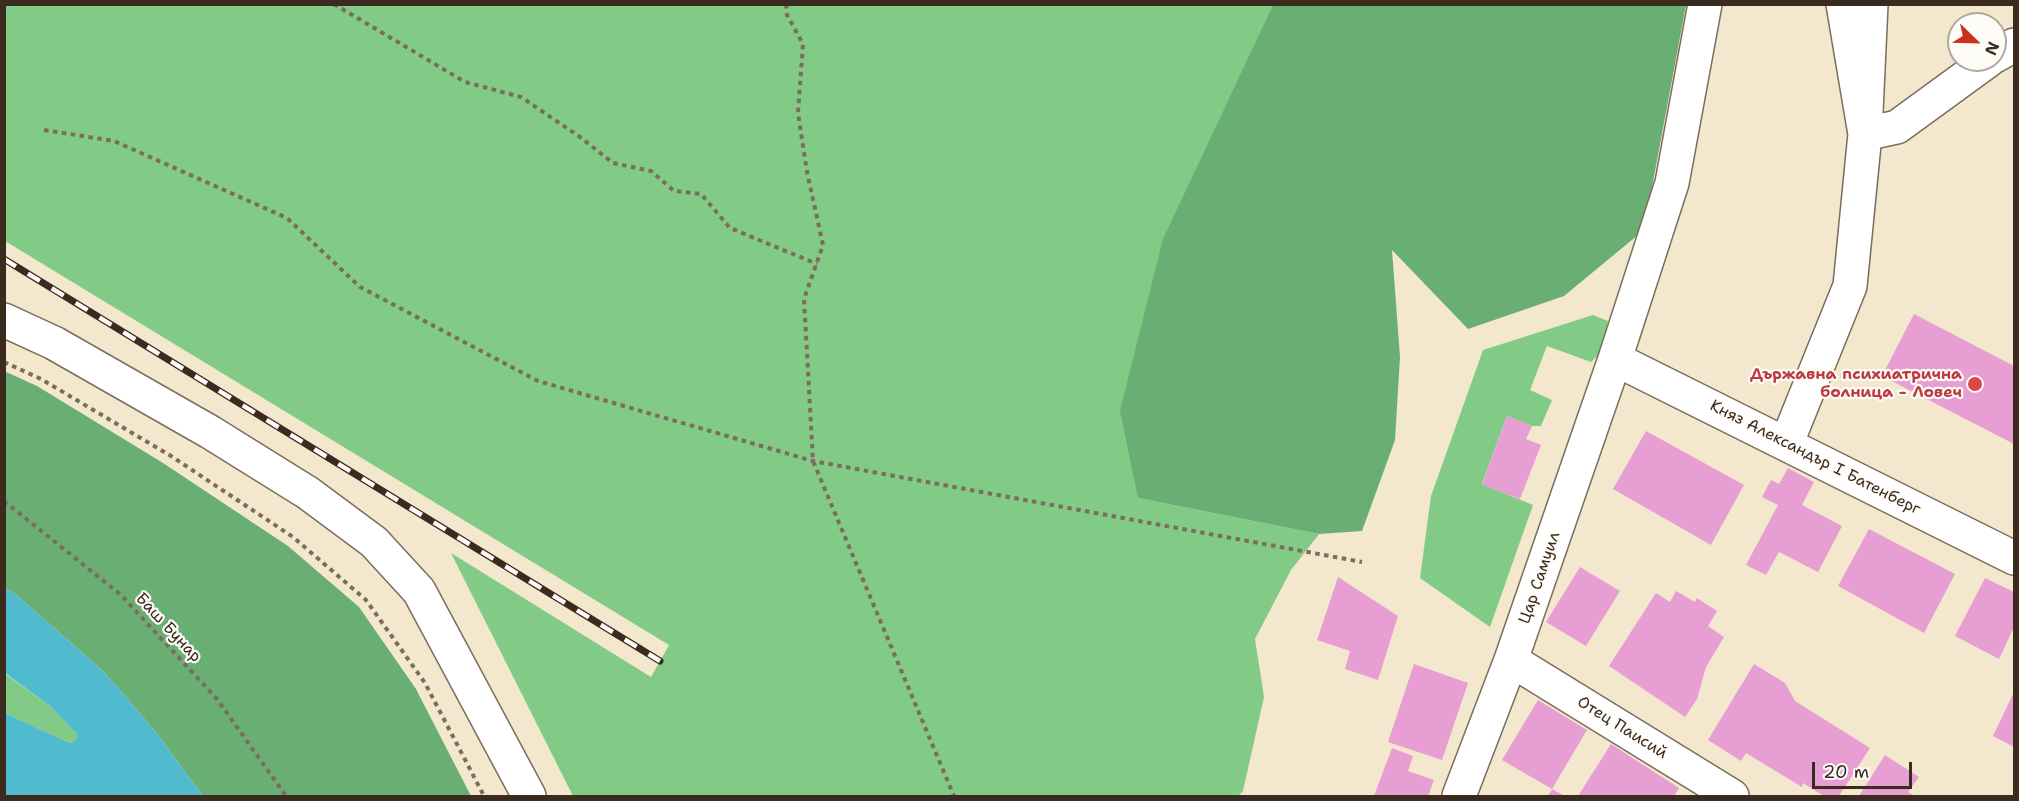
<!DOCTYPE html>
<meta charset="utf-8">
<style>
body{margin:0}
#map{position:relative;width:2019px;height:801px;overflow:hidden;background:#f3e7ce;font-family:"Shantell Sans",sans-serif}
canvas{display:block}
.frame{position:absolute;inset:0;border:6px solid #3b2a1e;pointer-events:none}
.north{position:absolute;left:1947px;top:12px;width:60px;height:60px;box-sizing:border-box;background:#fdfcf7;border:2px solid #afa8a0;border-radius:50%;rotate:113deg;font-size:16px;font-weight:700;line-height:24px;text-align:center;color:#3b2a1e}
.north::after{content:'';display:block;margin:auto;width:21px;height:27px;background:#c8321e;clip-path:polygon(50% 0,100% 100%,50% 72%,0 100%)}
.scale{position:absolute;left:1812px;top:762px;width:100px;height:27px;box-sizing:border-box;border:3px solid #3b2a1e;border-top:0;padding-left:8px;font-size:18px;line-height:21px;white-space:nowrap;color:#3b2a1e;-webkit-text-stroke:4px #fdfcf7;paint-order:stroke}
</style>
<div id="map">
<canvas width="2019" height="801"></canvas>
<div class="frame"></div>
<div class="north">N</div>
<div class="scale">20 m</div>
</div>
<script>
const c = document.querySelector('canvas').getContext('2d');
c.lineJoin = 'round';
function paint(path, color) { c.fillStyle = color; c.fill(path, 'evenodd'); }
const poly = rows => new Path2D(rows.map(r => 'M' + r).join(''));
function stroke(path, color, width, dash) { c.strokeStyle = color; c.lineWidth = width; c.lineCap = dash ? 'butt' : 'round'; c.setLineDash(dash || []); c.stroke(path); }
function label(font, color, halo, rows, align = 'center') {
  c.font = font + ' "Shantell Sans",sans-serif'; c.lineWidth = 4.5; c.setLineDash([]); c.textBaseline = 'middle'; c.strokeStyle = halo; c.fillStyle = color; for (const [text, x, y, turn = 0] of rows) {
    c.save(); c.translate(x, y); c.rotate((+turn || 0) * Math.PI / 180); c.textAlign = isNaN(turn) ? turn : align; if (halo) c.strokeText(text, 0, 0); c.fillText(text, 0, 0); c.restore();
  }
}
const green = poly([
 [4,5,1273,5,1260,35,1138,498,1319,534,1291,570,1255,639,1264,697,1243,791,1238,796,573,796,451,553,651,677,669,645,5,241],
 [1593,315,1608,321,1603,350,1591,362,1547,346,1530,390,1552,400,1541,426,1532,426,1507,416,1482,484,1533,505,1490,627,1420,578,1431,496,1483,350],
 [4,673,50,706,77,734,77,740,72,743,63,740,5,713]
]);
const forest = poly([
 [1273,5,1686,5,1644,230,1564,296,1468,329,1392,250,1400,357,1395,440,1362,531,1319,534,1138,498,1120,411,1163,239],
 [4,371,37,386,163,463,288,546,359,607,416,689,471,796,203,796,155,731,104,672,19,597,5,588]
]);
const water = poly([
 [5,588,19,597,104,672,155,731,203,796,5,796,5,713,63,740,72,743,77,739,77,734,50,706,5,673]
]);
const building = poly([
 [1914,314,2014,366,2014,444,1882,376],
 [1507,416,1532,426,1526,439,1541,445,1520,499,1482,485],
 [1646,431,1744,485,1711,545,1613,489],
 [1788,468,1814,482,1802,505,1842,526,1818,572,1779,552,1766,575,1746,565,1778,505,1762,497,1771,480,1779,484],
 [1869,529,1955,574,1924,633,1838,586],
 [1580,567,1620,591,1586,646,1546,622],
 [1338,577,1398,616,1378,680,1345,669,1350,651,1317,640],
 [1985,578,2014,592,2014,627,1999,659,1955,636],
 [1676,591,1695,602,1697,598,1717,611,1708,626,1724,637,1706,667,1697,699,1685,717,1609,666,1656,593,1670,602],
 [1414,664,1468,683,1442,760,1388,742],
 [1754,664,1785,683,1795,701,1870,748,1839,796,1824,796,1803,783,1802,787,1746,753,1741,761,1708,740],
 [2014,692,2014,747,1993,736],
 [1538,700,1587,730,1552,789,1502,760],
 [1611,744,1679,788,1674,796,1578,796],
 [1392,748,1413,756,1408,771,1434,780,1428,796,1374,796],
 [1885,755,1919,777,1908,792,1915,796,1859,796],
 [1552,789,1565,796,1548,796]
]);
const path = poly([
 [334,4,465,82,521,97,580,137,613,163,651,171,674,191,701,194,730,228,817,264],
 [786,4,787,15,803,44,798,113,807,172,823,245,804,299,813,461,954,796],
 [44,130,114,141,287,218,360,287,538,381,813,461,1362,562],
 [4,362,41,379,171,456,293,537,366,600,425,683,484,796],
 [4,501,121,595,217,699,286,796]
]);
const minor = poly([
 [1871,4,1865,134,1897,127,1989,60],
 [1995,56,2014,45],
 [4,320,54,343,210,432,308,493,374,542,419,591,529,796],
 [1615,359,2014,558],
 [1787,442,1850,286,1865,134,1843,4],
 [1511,660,1732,796],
 [1459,796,1511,660,1615,359,1672,183,1705,4]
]);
const rail = poly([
 [4,259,660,661]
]);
const markers = [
 [1975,384,8,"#e0444e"]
];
const healthNames = [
 ["Държавна психиатрична",1962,375],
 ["болница - Ловеч",1962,393]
];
const streetNames = [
 ["Княз Александър I Батенберг",1815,458,27],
 ["Цар Самуил",1540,578,-71],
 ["Баш Бунар",168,628,47],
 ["Отец Паисий",1622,728,32]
];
paint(green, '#82cb87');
paint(forest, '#69af74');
paint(water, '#50bace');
paint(building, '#e79ed2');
stroke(minor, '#7b6c5c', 36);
stroke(path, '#7b6c5c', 4, [4.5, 4.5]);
stroke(minor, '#fff', 33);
stroke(rail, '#3b2a1e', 7);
stroke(rail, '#fdfcf7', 4.5, [14]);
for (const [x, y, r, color] of markers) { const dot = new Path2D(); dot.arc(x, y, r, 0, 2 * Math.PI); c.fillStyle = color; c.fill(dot); stroke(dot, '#fdfcf7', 2); }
label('bold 16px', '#be3a42', '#fdfcf7', healthNames, 'right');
label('16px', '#3b2a1e', '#fdfcf7', streetNames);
</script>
